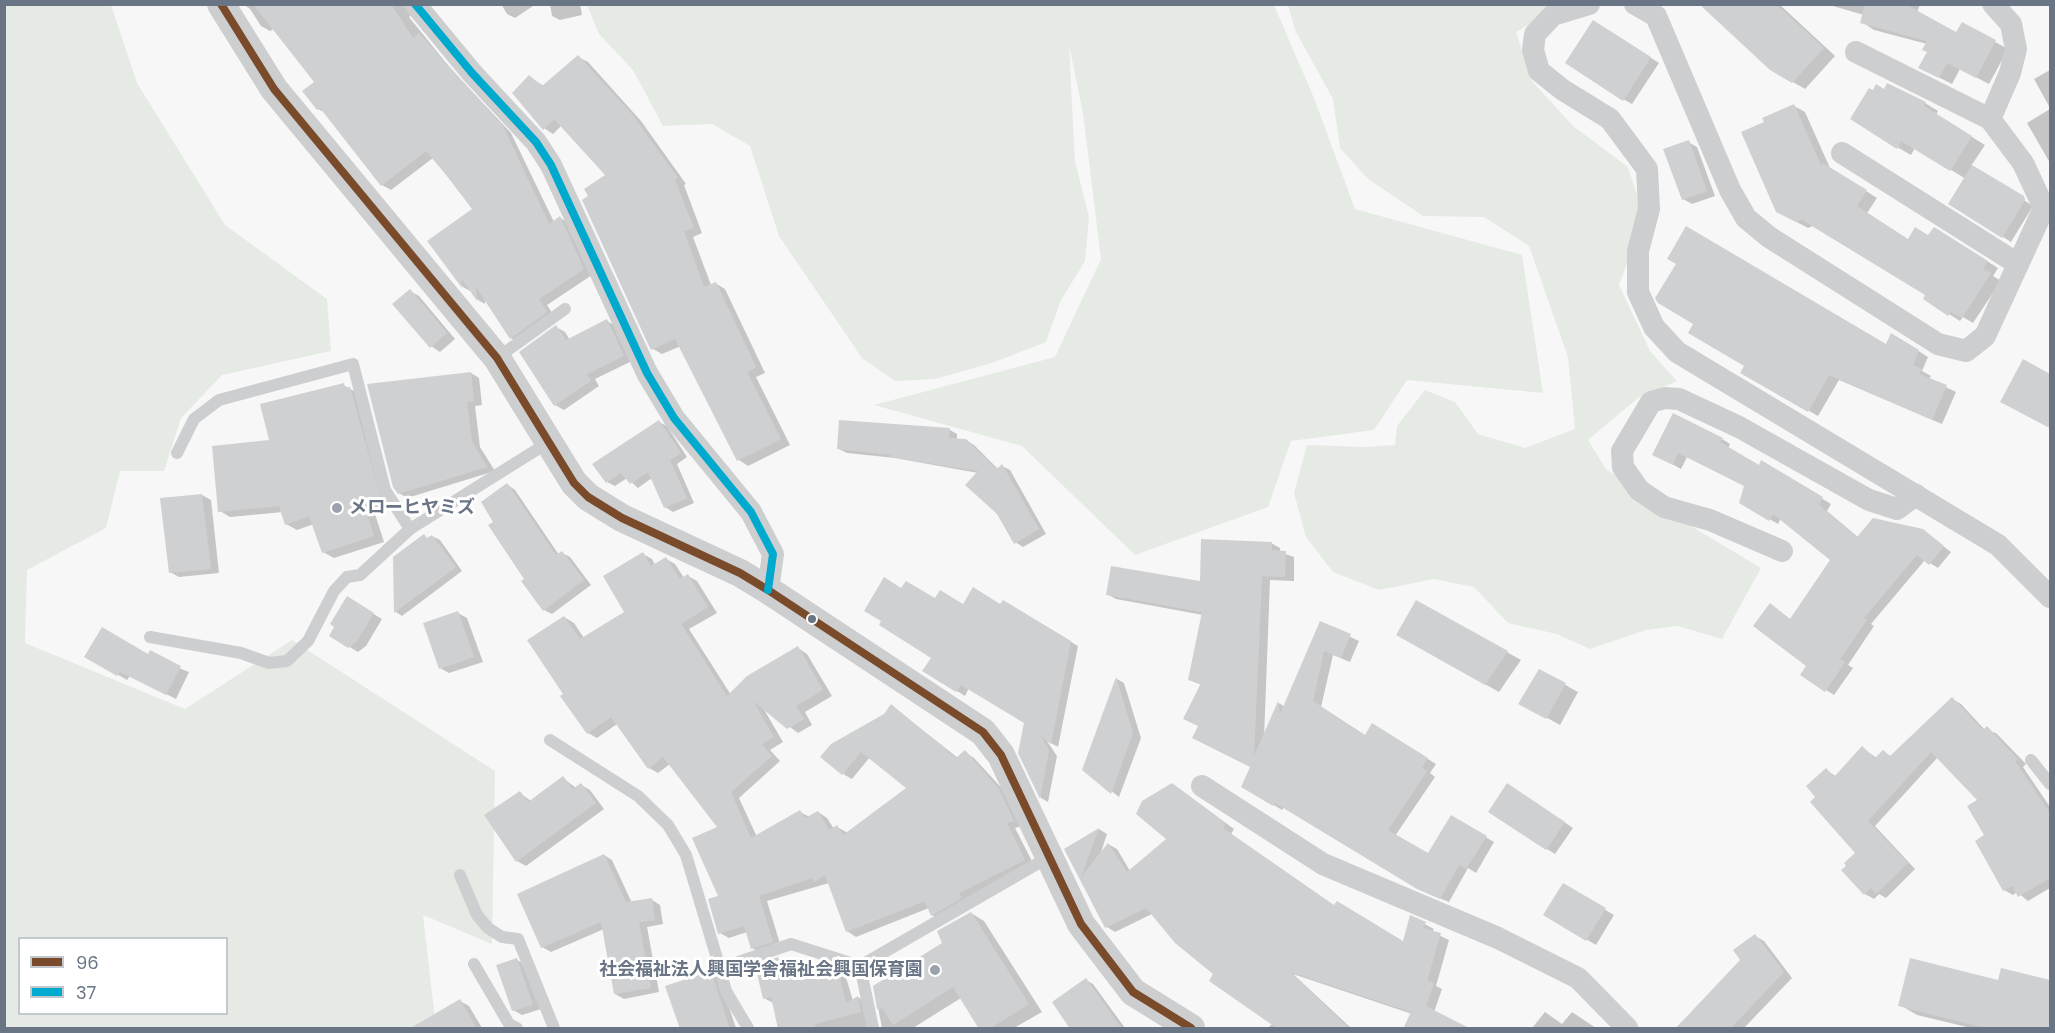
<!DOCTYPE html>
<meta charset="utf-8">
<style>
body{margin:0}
#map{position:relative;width:2055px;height:1033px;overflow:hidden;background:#f7f7f7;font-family:Poppins,sans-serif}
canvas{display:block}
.frame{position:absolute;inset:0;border:6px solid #697585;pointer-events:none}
.legend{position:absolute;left:18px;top:937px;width:210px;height:78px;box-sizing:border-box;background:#fff;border:2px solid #c3c8ce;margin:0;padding:8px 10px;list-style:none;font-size:18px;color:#697585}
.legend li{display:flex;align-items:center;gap:12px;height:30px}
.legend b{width:30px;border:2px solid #c3c8ce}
</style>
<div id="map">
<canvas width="2055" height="1033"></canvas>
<div class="frame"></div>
<ul class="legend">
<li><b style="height:8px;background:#7a4b2a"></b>96</li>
<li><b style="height:8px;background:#00a9ce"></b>37</li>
</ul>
</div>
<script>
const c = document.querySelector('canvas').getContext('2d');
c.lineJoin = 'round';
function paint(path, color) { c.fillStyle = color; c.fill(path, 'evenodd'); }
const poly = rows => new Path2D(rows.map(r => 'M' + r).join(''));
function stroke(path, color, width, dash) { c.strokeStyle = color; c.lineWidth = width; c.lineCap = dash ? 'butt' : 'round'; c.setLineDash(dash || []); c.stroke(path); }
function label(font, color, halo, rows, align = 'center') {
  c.font = font + ' Poppins,"Noto Sans JP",sans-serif'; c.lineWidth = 6; c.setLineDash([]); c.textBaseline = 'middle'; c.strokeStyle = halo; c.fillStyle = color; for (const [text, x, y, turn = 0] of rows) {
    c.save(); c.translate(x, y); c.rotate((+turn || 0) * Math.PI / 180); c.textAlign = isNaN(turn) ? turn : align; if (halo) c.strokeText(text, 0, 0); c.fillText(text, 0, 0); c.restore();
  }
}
const green = poly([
 [5,5,111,5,137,83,225,225,327,299,331,351,222,375,181,418,164,471,120,471,106,528,27,570,25,643,185,709,292,640,495,771,492,944,423,915,436,1028,5,1028],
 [20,938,226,938,226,1014,20,1014],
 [587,5,1274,5,1314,98,1355,209,1522,255,1543,393,1407,380,1374,430,1291,441,1268,507,1135,555,1022,446,874,405,1055,357,1101,259,1083,113,1069,45,1075,161,1089,217,1085,261,1061,300,1046,342,992,363,935,379,895,381,862,358,779,236,750,146,712,124,663,126,633,70,599,34],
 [1288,5,1563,5,1516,32,1531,80,1573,126,1628,167,1644,217,1619,285,1650,351,1677,381,1638,398,1588,440,1606,469,1686,523,1761,568,1722,639,1678,626,1646,630,1590,649,1557,634,1508,623,1474,587,1434,579,1379,590,1333,572,1306,537,1294,493,1307,445,1366,447,1395,445,1397,426,1425,390,1455,402,1478,434,1525,448,1575,429,1568,357,1529,246,1484,217,1423,216,1368,179,1340,148,1333,99,1295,30]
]);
const shadow = poly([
 [243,4,411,4,412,15,409,17,451,69,511,133,554,222,560,218,569,223,592,275,547,305,555,317,520,343,511,338,485,298,485,304,478,300,469,288,470,291,463,287,429,241,474,210,433,158,391,190,382,185,327,114,318,109,316,82,274,29,270,31,261,26,250,9],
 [501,4,536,4,515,18,507,14],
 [550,4,580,4,582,15,560,20,552,16],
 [1701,4,1779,4,1835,56,1805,89,1793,82],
 [1826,4,1920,4,1917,13,1957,34,1962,24,2008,49,1989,84,1960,69,1952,84,1932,74,1927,44,1874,30,1862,22,1864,15],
 [1603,27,1659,63,1632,104,1623,99],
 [578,57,588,62,641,121,686,184,684,185,702,233,693,237,711,285,715,283,725,289,765,373,756,377,790,445,748,466,739,460,681,346,662,354,653,349,590,196,607,175,562,125,553,134,544,128,529,77,544,86],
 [2050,70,2050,108,2034,79],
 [1885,91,1925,103,1938,111,1936,115,1985,145,1971,166,2033,206,2011,242,1950,203,1966,179,1915,148,1911,155,1897,147,1873,92],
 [1794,106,1805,112,1830,168,1877,198,1867,213,1908,240,1945,235,1998,268,1993,276,2001,281,1973,323,1963,317,1960,321,1949,314,1927,295,1813,226,1808,228,1789,218,1766,123],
 [2050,109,2050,163,2027,123],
 [1688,142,1697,147,1715,196,1692,204,1683,199],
 [410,291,419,296,455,339,440,352,431,346],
 [607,321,616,326,632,361,595,379,599,386,564,410,555,405,556,327,565,332,570,340],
 [1901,340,1928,357,1922,371,1931,376,1929,379,1956,392,1942,424,1839,380,1818,416,1742,372,1886,347],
 [2023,361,2050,375,2050,428,2020,412],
 [471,373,479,378,482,405,475,406,480,447,495,471,407,498,399,493],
 [343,385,361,395,391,505,374,511,384,542,334,558,323,552,314,524,297,530,286,524,283,512,230,517,220,511,271,441],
 [659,422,667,426,687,457,677,464,694,503,673,512,665,507,652,478,638,488,627,478,615,486,607,482],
 [950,430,957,434,957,440,966,440,974,445,999,470,1002,466,1010,470,1046,534,1023,547,1015,542,978,473,895,458,847,453,839,449],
 [1722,439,1730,444,1728,448,1759,467,1762,462,1831,504,1827,511,1859,538,1922,530,1951,552,1938,568,1925,560,1871,624,1874,626,1848,665,1853,668,1834,695,1826,690,1808,666,1778,610,1791,620,1832,560,1781,518,1778,524,1740,502,1746,486,1687,457,1681,469,1654,454],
 [508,485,515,490,559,555,562,553,570,557,591,585,552,614,544,610,526,580],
 [202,495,211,500,219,573,179,577,170,572],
 [432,536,440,540,462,571,402,616,396,612,395,558],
 [1271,543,1280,548,1280,552,1294,557,1294,581,1270,580,1264,739,1279,703,1285,707,1321,623,1359,641,1350,662,1333,655,1321,707,1366,736,1381,730,1436,764,1430,773,1435,777,1395,836,1429,855,1452,817,1494,842,1476,873,1468,868,1449,902,1427,893,1284,807,1282,810,1243,786,1252,767,1199,726,1202,685,1189,680,1203,615,1116,599,1107,594,1201,583],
 [643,554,652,559,655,565,666,559,675,564,684,578,688,576,697,581,717,613,689,629,731,695,798,648,807,654,832,696,805,712,812,725,798,733,762,706,783,742,770,750,780,761,739,798,757,837,800,812,810,817,818,812,827,818,834,829,837,827,848,833,908,788,870,757,852,779,843,774,892,706,958,758,965,752,974,758,1008,795,1022,826,1015,828,1034,865,941,920,932,915,929,908,856,937,847,931,829,883,767,901,781,947,761,953,752,948,747,932,729,938,720,933,719,828,670,764,658,773,649,768,617,724,597,738,588,733,565,694,564,617,574,623,584,638,626,613],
 [902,590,963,606,1001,605,1003,602,1078,646,1058,747,1047,741,1057,756,1048,802,1041,798,1020,752,1026,722,969,688,965,696,924,671,933,657],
 [347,598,382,619,366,646,358,652,331,636],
 [1417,602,1521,660,1499,692,1398,635],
 [458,613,467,618,483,662,449,673,440,668],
 [86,656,149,656,189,672,176,699,130,676,127,680],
 [1540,671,1578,692,1560,725,1520,703],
 [1117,679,1124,683,1141,738,1119,797,1084,769],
 [1952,699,1961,704,1985,730,1996,733,2026,764,2023,767,2050,807,2050,888,2028,901,2017,892,2013,895,2004,890,1986,836,1979,800,1938,757,1875,826,1915,869,1886,898,1879,894,1874,899,1865,894,1843,870,1857,853,1818,797,1826,770,1837,777,1862,748,1877,758,1883,752,1892,757],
 [563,778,576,788,581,785,590,790,604,809,526,866,517,861,487,816,520,793,531,801],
 [1172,784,1234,829,1231,834,1335,907,1404,943,1411,917,1434,929,1432,932,1449,940,1436,986,1442,989,1434,1012,1412,1014,1293,974,1351,1028,1268,1028,1273,1023,1152,914,1115,932,1107,927,1066,850,1099,829,1107,834,1100,855,1108,844,1117,849,1130,871,1168,839],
 [1516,790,1573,828,1555,854,1547,849],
 [604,855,612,860,632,903,652,900,660,905,663,924,647,927,659,992,624,999,615,994,604,929,551,952,542,947],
 [1563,885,1614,915,1596,945,1545,915],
 [971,913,984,921,1042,1012,1014,1028,980,1028,961,998,913,1028,882,1028,874,987,944,944],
 [1755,936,1764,941,1792,978,1744,1028,1676,1028,1742,960],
 [778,959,803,969,806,979,837,971,846,977,853,1001,858,997,866,1002,873,1028,780,1028,773,1003,764,998],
 [517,960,526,965,541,1009,522,1015,513,1010],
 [2002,970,2050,981,2050,1028,1971,1028,1917,1015,1900,1005,2000,981],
 [710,972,719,977,736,1028,682,1028],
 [1086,980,1093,984,1125,1028,1072,1028],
 [460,1001,469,1006,482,1028,433,1028],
 [1545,1012,1562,1024,1572,1012,1596,1028,1532,1028]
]);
const building = poly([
 [253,4,391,4,413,38,419,33,503,126,549,224,560,216,584,269,539,299,547,312,510,339,476,287,477,301,461,278,462,288,427,241,472,209,447,176,426,151,381,186,320,108,317,110,302,91,314,82],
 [1699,4,1776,4,1824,48,1792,83,1770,70],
 [1865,4,1905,4,1956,32,1962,22,1996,40,1976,78,1947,63,1939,78,1918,68,1927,52,1922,50,1927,41,1860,23],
 [1593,20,1651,57,1623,101,1565,63],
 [578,55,632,114,678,178,675,180,694,228,684,231,704,287,716,282,756,367,747,372,781,439,737,461,675,339,651,350,648,344,582,200,588,196,584,189,605,175,554,119,543,130,512,93,529,75,542,86],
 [1887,83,1926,102,1924,106,1972,136,1950,171,1901,141,1897,149,1850,119,1869,88,1873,90,1876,84,1884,89],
 [1794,104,1821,165,1823,163,1867,190,1857,206,1908,239,1915,227,1928,235,1934,227,1988,261,1983,269,1991,273,1962,318,1951,312,1948,316,1923,299,1925,295,1802,220,1796,222,1776,212,1741,132,1764,122,1762,118],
 [1689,140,1707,191,1682,200,1663,149],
 [1972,165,2024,196,2025,200,2002,238,1948,204],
 [1686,226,1886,344,1891,333,1919,350,1913,365,1922,369,1919,374,1947,385,1932,420,1829,375,1808,412,1740,373,1744,366,1688,333,1693,324,1658,303,1655,298,1676,264,1667,259],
 [410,289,447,333,430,348,392,304],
 [607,319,624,356,587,374,591,381,554,406,519,352,556,325,566,340],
 [2023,359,2050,374,2050,428,2000,402],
 [471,372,474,401,467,402,472,441,487,467,398,494,393,487,367,384],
 [344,383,345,388,350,387,381,499,364,505,374,536,322,553,309,516,285,525,279,506,218,512,212,446,269,440,260,404],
 [1673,413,1723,438,1720,442,1759,465,1761,460,1823,497,1819,505,1857,537,1873,518,1923,529,1944,546,1929,565,1917,555,1864,618,1867,620,1840,659,1845,662,1825,692,1800,675,1806,666,1753,626,1770,603,1790,619,1830,560,1773,514,1769,521,1739,503,1744,486,1678,453,1673,465,1652,455],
 [659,420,681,453,670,460,687,498,664,508,648,472,630,484,621,473,606,483,592,464],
 [839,420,950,428,949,438,966,439,997,469,1002,464,1039,529,1014,544,997,514,965,485,978,471,890,457,891,455,837,449],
 [507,483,556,555,562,551,584,580,543,611,521,581,524,579,488,525,493,522,481,502],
 [202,494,211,569,169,573,160,498],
 [424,534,427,538,432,535,456,567,394,613,393,557],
 [1201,539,1272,542,1272,550,1286,551,1285,577,1262,576,1254,756,1278,701,1280,714,1320,621,1351,634,1341,658,1324,651,1313,701,1365,735,1372,723,1428,758,1422,768,1427,771,1388,830,1428,853,1451,815,1487,836,1466,869,1459,865,1440,899,1417,889,1275,803,1273,806,1241,787,1250,767,1192,738,1198,726,1183,719,1201,683,1188,680,1202,612,1106,595,1111,566,1200,581],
 [643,552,651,566,666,557,680,579,688,574,708,607,681,624,727,696,747,676,798,646,823,690,796,706,804,719,787,729,753,701,774,737,762,744,772,756,731,792,751,838,800,810,805,818,818,811,829,830,837,825,843,835,906,788,861,752,842,775,820,757,831,744,884,714,891,704,956,758,965,750,999,789,1014,821,1007,823,1025,860,959,893,962,898,931,916,925,901,846,932,825,875,814,882,812,878,759,896,773,942,751,949,744,926,718,934,708,899,718,896,692,838,717,827,663,757,648,769,611,717,587,734,560,696,563,694,527,640,564,616,580,639,624,612,603,576],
 [884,577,901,588,906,581,935,598,940,590,963,604,973,587,1000,604,1003,600,1071,641,1051,744,1041,736,1049,750,1040,799,1018,753,1024,723,961,685,956,692,922,671,931,658,879,625,881,621,864,611],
 [347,596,374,613,357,641,348,648,329,636,334,627,330,624],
 [1416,600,1508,651,1485,685,1396,635],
 [458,611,474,657,439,669,423,623],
 [102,627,148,654,150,650,181,666,166,695,120,672,117,676,84,657],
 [1539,669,1566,683,1546,719,1518,704],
 [1116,677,1133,733,1111,794,1082,770],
 [1952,697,1983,730,1987,726,2018,759,2015,761,2050,813,2050,878,2018,897,2012,886,2003,891,1975,841,1984,835,1967,806,1977,800,1931,752,1868,821,1908,863,1876,894,1871,888,1864,895,1841,870,1846,866,1844,863,1855,853,1810,802,1815,797,1806,786,1826,768,1834,777,1862,746,1875,758,1883,750,1890,756],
 [563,776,573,789,581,783,596,803,516,862,484,815,520,791,528,802],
 [1172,783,1226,823,1223,828,1334,905,1337,901,1403,941,1410,915,1426,922,1423,928,1441,933,1427,981,1434,983,1426,1006,1471,1029,1403,1029,1411,1012,1290,972,1350,1029,1278,1029,1209,981,1213,974,1175,943,1146,908,1105,928,1064,849,1099,828,1081,877,1108,843,1127,872,1166,839,1136,814,1142,801],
 [1507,783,1565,822,1546,850,1488,812],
 [604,854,626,902,652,898,655,920,639,922,651,988,614,994,601,922,541,948,517,894],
 [1563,883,1606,908,1586,941,1543,915],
 [971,912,1029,1004,989,1029,979,1029,953,987,893,1025,882,1008,877,1009,873,986,942,943,937,931],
 [1755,934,1784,972,1730,1029,1675,1029,1740,960,1733,950],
 [778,957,780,965,795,962,799,980,838,970,846,1003,858,996,861,1012,815,1024,816,1029,778,1029,771,997,763,999,755,965],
 [517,958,533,1005,512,1011,496,965],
 [1910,958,1998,980,2001,968,2050,980,2050,1029,1989,1029,1898,1006],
 [711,971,730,1029,680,1029,665,986],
 [1086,978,1122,1029,1070,1029,1052,1002],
 [460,999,477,1029,409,1029]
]);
const service = poly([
 [497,358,565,309],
 [177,453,194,419,219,400,353,364,385,490,410,529],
 [150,637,241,653,269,663,287,661,308,641,334,591,347,577,360,575,410,529,549,442],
 [550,740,638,796,668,825,686,855,719,965],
 [2031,760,2050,784],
 [460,875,477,915,488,928,502,937,518,939,554,1028],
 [474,964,509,1024,517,1028],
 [748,1028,726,991,719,965,730,965,791,944,860,966],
 [873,1028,860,966,1049,857]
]);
const minor = poly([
 [415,4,472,73,536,142,551,165,647,373,674,418,751,512,773,554,768,590],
 [1589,4,1553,15,1535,34,1533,50,1539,71,1563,90,1610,119,1647,169,1649,209,1638,251,1638,292,1654,327,1677,352,1998,545,2050,597],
 [1635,4,1656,16,1730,190,1746,218,1769,237,1938,344,1966,351,1985,336,2044,208,2023,163,1990,119,2010,73,2016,49,2011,24,1993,4],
 [1856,52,1990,119],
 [1842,153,2018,264],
 [1782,551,1710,520,1664,507,1639,490,1623,467,1622,451,1651,402,1665,398,1679,399,1739,427,1869,500,1897,509,1916,495],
 [1202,786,1323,864,1498,938,1578,978,1627,1028]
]);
const tertiary = poly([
 [221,4,274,89,497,358,574,483,588,497,622,518,740,573,768,590,983,732,1001,755,1081,924,1133,992,1191,1028]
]);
const bus1 = poly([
 [221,4,274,89,497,358,574,483,588,497,622,518,740,573,768,590,983,732,1001,755,1081,924,1133,992,1191,1028]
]);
const bus2 = poly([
 [415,4,472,73,536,142,551,165,647,373,674,418,751,512,773,554,768,590]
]);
const markers = [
 [337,508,6,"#9ba2ad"],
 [812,619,5,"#697585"],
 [935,970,6,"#9ba2ad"]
];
const poiNames = [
 ["メローヒヤミズ",349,508],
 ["社会福祉法人興国学舎福祉会興国保育園",923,970,"right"]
];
paint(green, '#e6eae5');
paint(shadow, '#0003');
paint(building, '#cfd0d2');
stroke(service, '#cdced0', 12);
stroke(minor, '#cdced0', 22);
stroke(tertiary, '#cdced0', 28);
stroke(bus1, '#7a4b2a', 8);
stroke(bus2, '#00a9ce', 8);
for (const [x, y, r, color] of markers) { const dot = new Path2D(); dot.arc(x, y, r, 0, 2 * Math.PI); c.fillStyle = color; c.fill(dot); stroke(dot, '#fff', 2); }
label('bold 18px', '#697585', '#fff', poiNames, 'left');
</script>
